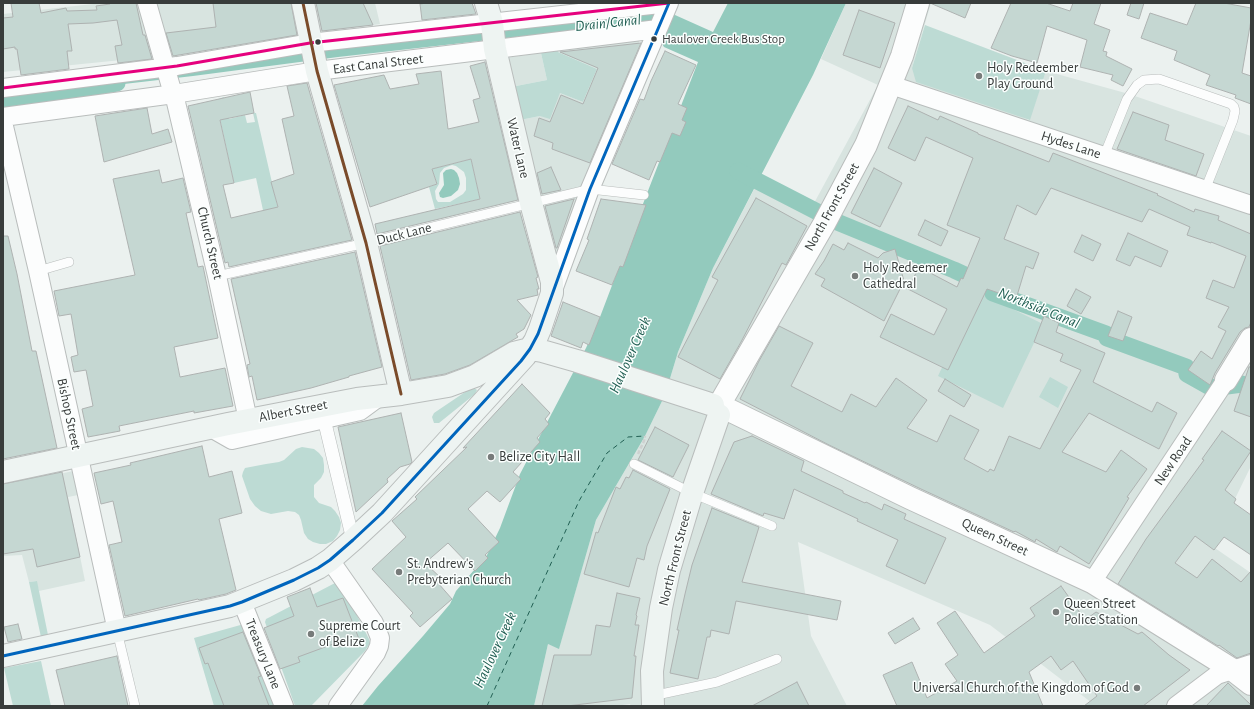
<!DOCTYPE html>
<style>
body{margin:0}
#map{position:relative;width:1254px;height:709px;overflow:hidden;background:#ebf1ef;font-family:"Alegreya Sans",sans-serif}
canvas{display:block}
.frame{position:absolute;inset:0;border:4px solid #383c3b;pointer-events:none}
</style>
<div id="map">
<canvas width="1254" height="709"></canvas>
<div class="frame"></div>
</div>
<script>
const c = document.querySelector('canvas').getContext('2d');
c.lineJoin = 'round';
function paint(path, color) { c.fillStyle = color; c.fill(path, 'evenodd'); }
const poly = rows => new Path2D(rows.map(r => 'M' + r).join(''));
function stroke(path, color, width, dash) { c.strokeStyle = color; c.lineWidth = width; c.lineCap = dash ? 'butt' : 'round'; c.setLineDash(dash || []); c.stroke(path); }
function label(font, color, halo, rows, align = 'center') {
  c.font = font + ' "Alegreya Sans",sans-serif'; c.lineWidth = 3; c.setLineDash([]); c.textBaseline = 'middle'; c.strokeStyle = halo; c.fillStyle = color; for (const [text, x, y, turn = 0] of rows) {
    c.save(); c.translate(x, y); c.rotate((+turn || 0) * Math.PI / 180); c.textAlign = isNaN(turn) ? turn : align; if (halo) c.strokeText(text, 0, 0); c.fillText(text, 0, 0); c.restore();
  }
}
const built = poly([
 [102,3,375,3,380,24,151,57,3,72,3,14],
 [846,3,931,3,912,68,1029,120,1046,71,1129,94,1251,136,1251,466,1212,546,1251,573,1251,706,1096,706,990,625,798,542,811,636,847,706,631,706,630,704,615,706,534,706,548,644,559,648,596,520,645,436,665,395,678,352,713,268,760,178,813,205,878,85,821,59],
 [636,40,639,41,639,47,560,248,555,252,520,120,540,116,560,93,583,102,597,69,558,52,558,50],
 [541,53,547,80,511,87,505,58],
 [78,470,83,494,68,497,85,581,39,591,36,581,29,582,22,555,3,556,3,486]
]);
const green = poly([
 [925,25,1046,71,1030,120,916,82,912,68],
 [558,50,558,52,597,69,583,102,560,93,550,119,540,116,520,120,511,87,547,80,541,53],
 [224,97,229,119,245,115,247,123,255,122,253,113,256,113,279,213,266,224,256,178,234,183,216,100],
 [471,159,480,199,435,209,429,187,437,184,432,169],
 [452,165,456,166,464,172,466,178,466,190,463,194,450,202,438,202,436,199,435,191,439,184,440,173,444,168],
 [978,292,1043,324,1003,408,938,376],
 [1050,377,1068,387,1058,408,1039,397],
 [471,388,474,388,477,390,475,394,439,423,434,423,432,417,434,413],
 [302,447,314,449,319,453,323,458,324,465,324,472,321,478,314,485,314,497,319,503,331,507,335,511,339,517,341,523,340,530,337,536,333,541,326,544,320,544,313,542,308,539,304,533,301,520,299,515,295,512,288,511,271,514,261,511,255,506,250,499,242,476,243,472,245,468,266,464,279,462,284,460,296,449],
 [37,581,48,635,41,637,29,582],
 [335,583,338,583,343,588,369,639,370,643,365,651,311,706,295,706,265,622,266,619,270,617],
 [244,624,275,706,214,706,194,638],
 [41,661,51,706,13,706,4,668]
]);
const water = poly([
 [728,3,846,3,813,75,713,268,678,352,665,395,645,436,596,520,559,649,548,644,534,706,362,706,378,686,423,636,450,604,456,591,487,555,500,528,520,474,586,348,600,317,646,196,698,62,664,47,649,22,338,57,193,76,3,98,3,91,336,49,651,14,675,15,713,32],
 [451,169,454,170,457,173,459,178,460,184,458,190,451,196,443,198,440,197,439,193,444,185,443,173,446,170]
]);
const canal = poly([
 [3,102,117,83],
 [738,171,837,222,954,270,993,288,993,293,1106,334,1107,338,1186,367,1187,374,1212,388,1242,384,1251,387]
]);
const ferry = poly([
 [487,706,579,501,607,453,628,437,645,436]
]);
const building = poly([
 [11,3,39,3,41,13,66,8,67,11,97,10,96,6,110,4,110,3,136,3,143,35,145,35,152,59,118,63,115,46,122,45,117,20,93,23,68,24,72,51,67,51,69,69,21,75,17,49,15,49,15,47,3,49,3,18,13,17,11,3],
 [213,3,291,3,297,35,173,56,166,33,216,27,213,3],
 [316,3,363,3,373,25,322,31,316,3],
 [427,3,472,3,476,14,422,20,420,4,427,3],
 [930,3,971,3,965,18,930,3],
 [1011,3,1046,3,1070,11,1073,3,1101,3,1094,24,1110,30,1103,51,1107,52,1106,56,1132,69,1123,86,1111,80,1113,75,1080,67,1087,40,1047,26,1037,63,1012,56,991,48,1011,3],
 [1131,3,1144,3,1139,19,1127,15,1131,3],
 [1196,3,1224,3,1251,8,1251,20,1242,73,1251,76,1251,104,1235,98,1236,95,1206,85,1210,75,1174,60,1177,51,1141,38,1150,13,1187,25,1196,3],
 [859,10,895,23,880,68,843,55,859,10],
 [641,43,590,163,552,149,553,143,534,136,539,118,550,122,561,95,583,104,598,68,560,52,641,43],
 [665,51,696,65,678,104,687,108,682,120,686,122,680,136,672,133,660,162,657,161,649,180,612,164,640,99,644,100,651,81,665,51],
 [485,62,518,200,377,234,375,224,480,199,471,159,432,169,437,184,370,207,334,85,384,75,390,89,419,84,416,74,441,71,448,129,479,122,473,100,480,98,470,66,485,62],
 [307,83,352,240,229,267,228,262,225,263,188,106,250,92,254,113,220,120,234,183,223,185,231,218,278,207,271,182,294,174,282,119,294,116,287,86,307,83],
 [908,106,938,120,940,116,978,133,978,134,1049,162,1053,153,1158,194,1157,195,1194,212,1195,209,1219,216,1218,220,1251,234,1251,322,1249,327,1245,328,1240,332,1215,373,1210,385,1188,370,1201,351,1212,359,1226,331,1218,327,1229,307,1206,298,1213,280,1234,288,1246,256,1211,242,1211,243,1187,235,1190,227,1149,209,1142,222,1051,188,1036,215,1017,205,1004,239,1039,253,1033,269,1026,266,1016,299,987,289,948,370,880,337,891,314,934,335,947,309,908,289,919,267,957,287,961,278,963,279,980,238,947,225,973,158,926,137,915,161,888,148,908,106],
 [147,108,152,134,168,129,172,142,104,162,95,116,147,108],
 [1133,112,1169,125,1165,140,1204,154,1196,176,1117,149,1133,112],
 [551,167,561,190,542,194,537,173,551,167],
 [874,168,902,183,880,227,851,213,874,168],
 [159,170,162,183,183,178,191,212,186,213,198,267,203,266,218,338,174,347,180,377,225,368,233,406,194,413,194,411,119,426,120,431,88,437,82,409,93,406,86,370,74,372,71,357,78,355,71,314,59,316,54,291,135,275,113,179,159,170],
 [756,198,807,226,786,265,782,263,741,342,720,379,678,357,718,280,712,277,756,198],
 [574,199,557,248,556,248,545,206,574,199],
 [601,199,646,205,623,267,620,266,612,285,576,271,589,240,587,239,601,199],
 [520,212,538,277,536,278,539,289,537,289,538,295,517,300,531,315,524,329,516,334,518,337,470,365,445,374,411,380,380,246,520,212],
 [925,220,948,231,941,246,918,235,925,220],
 [1128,233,1168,251,1161,267,1135,256,1130,266,1116,260,1128,233],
 [1082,235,1101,244,1093,261,1074,252,1082,235],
 [3,236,8,236,17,274,32,351,36,351,57,448,3,459,3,236],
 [848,243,878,258,883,253,895,249,904,281,884,321,821,286,825,279,815,274,824,261,833,244,844,250,848,243],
 [355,252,382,367,349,376,349,377,311,388,257,400,252,376,249,377,247,365,250,364,231,279,355,252],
 [1076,289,1091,297,1081,314,1067,306,1076,289],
 [563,302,600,317,589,345,583,342,581,348,551,336,563,302],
 [1118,311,1132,317,1123,341,1108,336,1118,311],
 [1044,316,1059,323,1056,332,1105,353,1093,382,1152,412,1157,402,1177,413,1159,449,1089,413,1062,452,1106,472,1121,450,1147,469,1127,497,1129,498,1089,564,1060,546,1057,552,1036,539,1035,542,1015,531,1014,532,921,489,829,445,740,399,759,361,779,326,813,343,791,386,842,412,851,394,876,407,896,378,927,400,907,428,937,442,950,415,979,430,964,459,988,472,990,469,994,471,1009,436,1040,449,1081,370,1060,361,1063,354,1034,342,1044,316],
 [1249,367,1251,367,1251,417,1234,411,1249,367],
 [945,379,971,395,964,407,938,391,945,379],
 [522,384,550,413,545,419,549,424,537,438,540,442,513,472,521,479,500,502,487,491,468,509,499,542,485,555,488,558,475,571,448,543,425,563,442,579,438,583,452,599,420,627,410,616,413,613,372,569,406,537,392,521,417,499,415,497,467,447,463,448,522,384],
 [401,413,412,462,410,464,400,467,387,479,388,482,356,512,338,427,401,413],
 [655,427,689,445,673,477,638,460,655,427],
 [1222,431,1251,451,1225,490,1236,499,1234,503,1251,515,1251,555,1224,537,1214,550,1195,536,1175,563,1197,578,1212,559,1241,582,1251,571,1251,653,1237,658,1219,645,1218,646,1118,584,1146,539,1204,460,1202,459,1222,431],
 [752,436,804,461,801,471,843,491,843,493,865,503,866,502,882,510,884,504,906,514,904,519,946,538,925,584,886,566,898,540,857,521,858,519,794,489,784,519,764,513,763,516,711,494,734,442,752,436],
 [202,446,209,477,232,471,242,513,219,519,236,590,226,594,199,600,198,599,125,616,109,545,122,542,113,501,101,504,94,473,131,465,130,463,202,446],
 [633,470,670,489,647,546,644,560,637,558,629,587,584,574,596,532,598,533,616,487,620,489,626,477,629,478,633,470],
 [62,472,80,557,37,567,33,549,3,554,3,484,62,472],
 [712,508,759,527,742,582,841,601,837,620,736,601,729,634,711,630,710,637,707,637,698,679,670,673,679,630,677,630,685,594,692,565,712,508],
 [1061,586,1085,620,1096,612,1138,634,1142,632,1169,655,1190,670,1143,706,1084,706,1097,696,1073,661,1061,670,1051,656,1029,672,1043,706,897,706,883,675,912,662,927,698,957,681,945,664,958,655,937,623,955,611,984,653,1035,616,1030,608,1061,586],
 [310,588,317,607,343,598,359,639,338,647,336,643,298,657,300,662,280,669,264,628,294,616,287,597,310,588],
 [617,593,640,598,636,615,637,616,635,625,639,625,634,656,636,656,632,698,567,706,542,706,554,655,591,655,596,625,610,627,617,593],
 [913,618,920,629,895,644,888,633,913,618],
 [18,624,22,639,8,642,4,627,18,624],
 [243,632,261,676,258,677,269,706,224,706,208,663,205,664,199,648,243,632],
 [117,656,128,706,65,706,56,670,117,656],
 [797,682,809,706,752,706,797,682],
 [1228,683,1251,705,1251,706,1206,706,1228,683]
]);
const path = poly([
 [638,454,644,441,645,436]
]);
const service = poly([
 [1104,156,1127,99,1137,85,1144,80,1159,79,1231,104,1234,107,1235,111,1233,120,1205,190],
 [38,271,69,262],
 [217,276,366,243,590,189,644,195],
 [634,464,692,493,772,526],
 [117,631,135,706],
 [652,696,717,682,777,659]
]);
const pedestrian = poly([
 [324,419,353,540]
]);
const minor = poly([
 [147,3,171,87,174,94,217,276,248,420],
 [891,85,1251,205],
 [3,88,177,66,310,43,669,3],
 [3,117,174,94,317,71,658,29],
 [3,122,38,271,117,631],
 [552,293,590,189,669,3],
 [211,428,232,440,360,411,379,397],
 [330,560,374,623,380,638,379,646,376,653,338,706],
 [1092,582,1226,380],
 [242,602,284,706],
 [1176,706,1217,675,1251,664]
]);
const tertiary = poly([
 [1226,380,1251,339],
 [722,400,824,224,866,145,902,56,918,3],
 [727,409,910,498,1092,582,1233,670,1251,684]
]);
const secondary = poly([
 [303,3,317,71,366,243,401,394],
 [3,472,228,424,357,399,401,394,448,386,475,376,514,353,530,349,542,351,577,361,713,405],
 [3,656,230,606,294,580,318,568,330,560,353,540,382,513,525,356,535,341,540,329,552,293,552,282,531,203,495,49,492,23,486,3],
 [653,706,652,671,661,608,669,570,692,493,719,415]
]);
const bus1 = poly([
 [3,88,177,66,310,43,669,3]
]);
const bus2 = poly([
 [303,3,317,71,366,243,401,394]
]);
const bus3 = poly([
 [3,656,230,606,242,602,294,580,318,568,330,560,353,540,382,513,521,361,530,349,538,334,590,189,669,3]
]);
const markers = [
 [654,39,3.5,"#383c3b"],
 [318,42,3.5,"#383c3b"],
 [979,76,4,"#777b7a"],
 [855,276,4,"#777b7a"],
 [491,457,4,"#777b7a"],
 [399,572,4,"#777b7a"],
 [1056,612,4,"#777b7a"],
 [311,634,4,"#777b7a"],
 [1137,688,4,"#777b7a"]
];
const busNames = [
 ["Haulover Creek Bus Stop",662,39]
];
const streetNames = [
 ["East Canal Street",378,64,-7],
 ["Hydes Lane",1071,145,18],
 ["Water Lane",518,148,77],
 ["North Front Street",832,207,-61],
 ["Duck Lane",404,234,-14],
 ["Church Street",210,243,77],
 ["Albert Street",293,411,-11],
 ["Bishop Street",69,414,78],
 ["New Road",1173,461,-56],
 ["Queen Street",995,537,25],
 ["North Front Street",675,558,-76],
 ["Treasury Lane",263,654,68]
];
const poiNames = [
 ["Holy Redeember",987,68],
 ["Play Ground",987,84],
 ["Holy Redeemer",863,268],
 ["Cathedral",863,284],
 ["Belize City Hall",499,457],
 ["St. Andrew's",407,564],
 ["Prebyterian Church",407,580],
 ["Queen Street",1064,604],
 ["Police Station",1064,620],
 ["Supreme Court",319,626],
 ["of Belize",319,642],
 ["Universal Church of the Kingdom of God",1129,688,"right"]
];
const waterNames = [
 ["Drain/Canal",608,23,-6],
 ["Northside Canal",1039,308,22],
 ["Haulover Creek",630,355,-66],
 ["Haulover Creek",495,650,-65]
];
paint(built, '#d8e4e0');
paint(green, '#bddbd4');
paint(water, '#93cabd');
stroke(canal, '#93cabd', 17);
stroke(ferry, '#215f53', 1, [5, 4]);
paint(building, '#c5d7d2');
stroke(building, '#aeb2b1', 1);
stroke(service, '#b9bdbc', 10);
stroke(pedestrian, '#b9bdbc', 14);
stroke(minor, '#b9bdbc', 20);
stroke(tertiary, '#b9bdbc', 24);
stroke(secondary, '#b9bdbc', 24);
stroke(path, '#ced1d0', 2.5, [4, 2]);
stroke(service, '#fcfdfd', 9);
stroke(pedestrian, '#fcfdfd', 13);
stroke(minor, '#fcfdfd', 18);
stroke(tertiary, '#fcfdfd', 22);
stroke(secondary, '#eef4f2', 22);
stroke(bus1, '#e5007d', 3);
stroke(bus2, '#7a4b2a', 3);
stroke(bus3, '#0065bd', 3);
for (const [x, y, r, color] of markers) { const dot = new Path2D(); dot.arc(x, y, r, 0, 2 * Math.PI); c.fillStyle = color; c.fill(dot); stroke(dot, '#fbfffe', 1.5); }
label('13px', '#383c3b', '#fbfffe', busNames, 'left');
label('14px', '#383c3b', '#fbfffe', streetNames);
label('14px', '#383c3b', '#fbfffe', poiNames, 'left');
label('italic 15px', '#215f53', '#fbfffe', waterNames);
</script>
